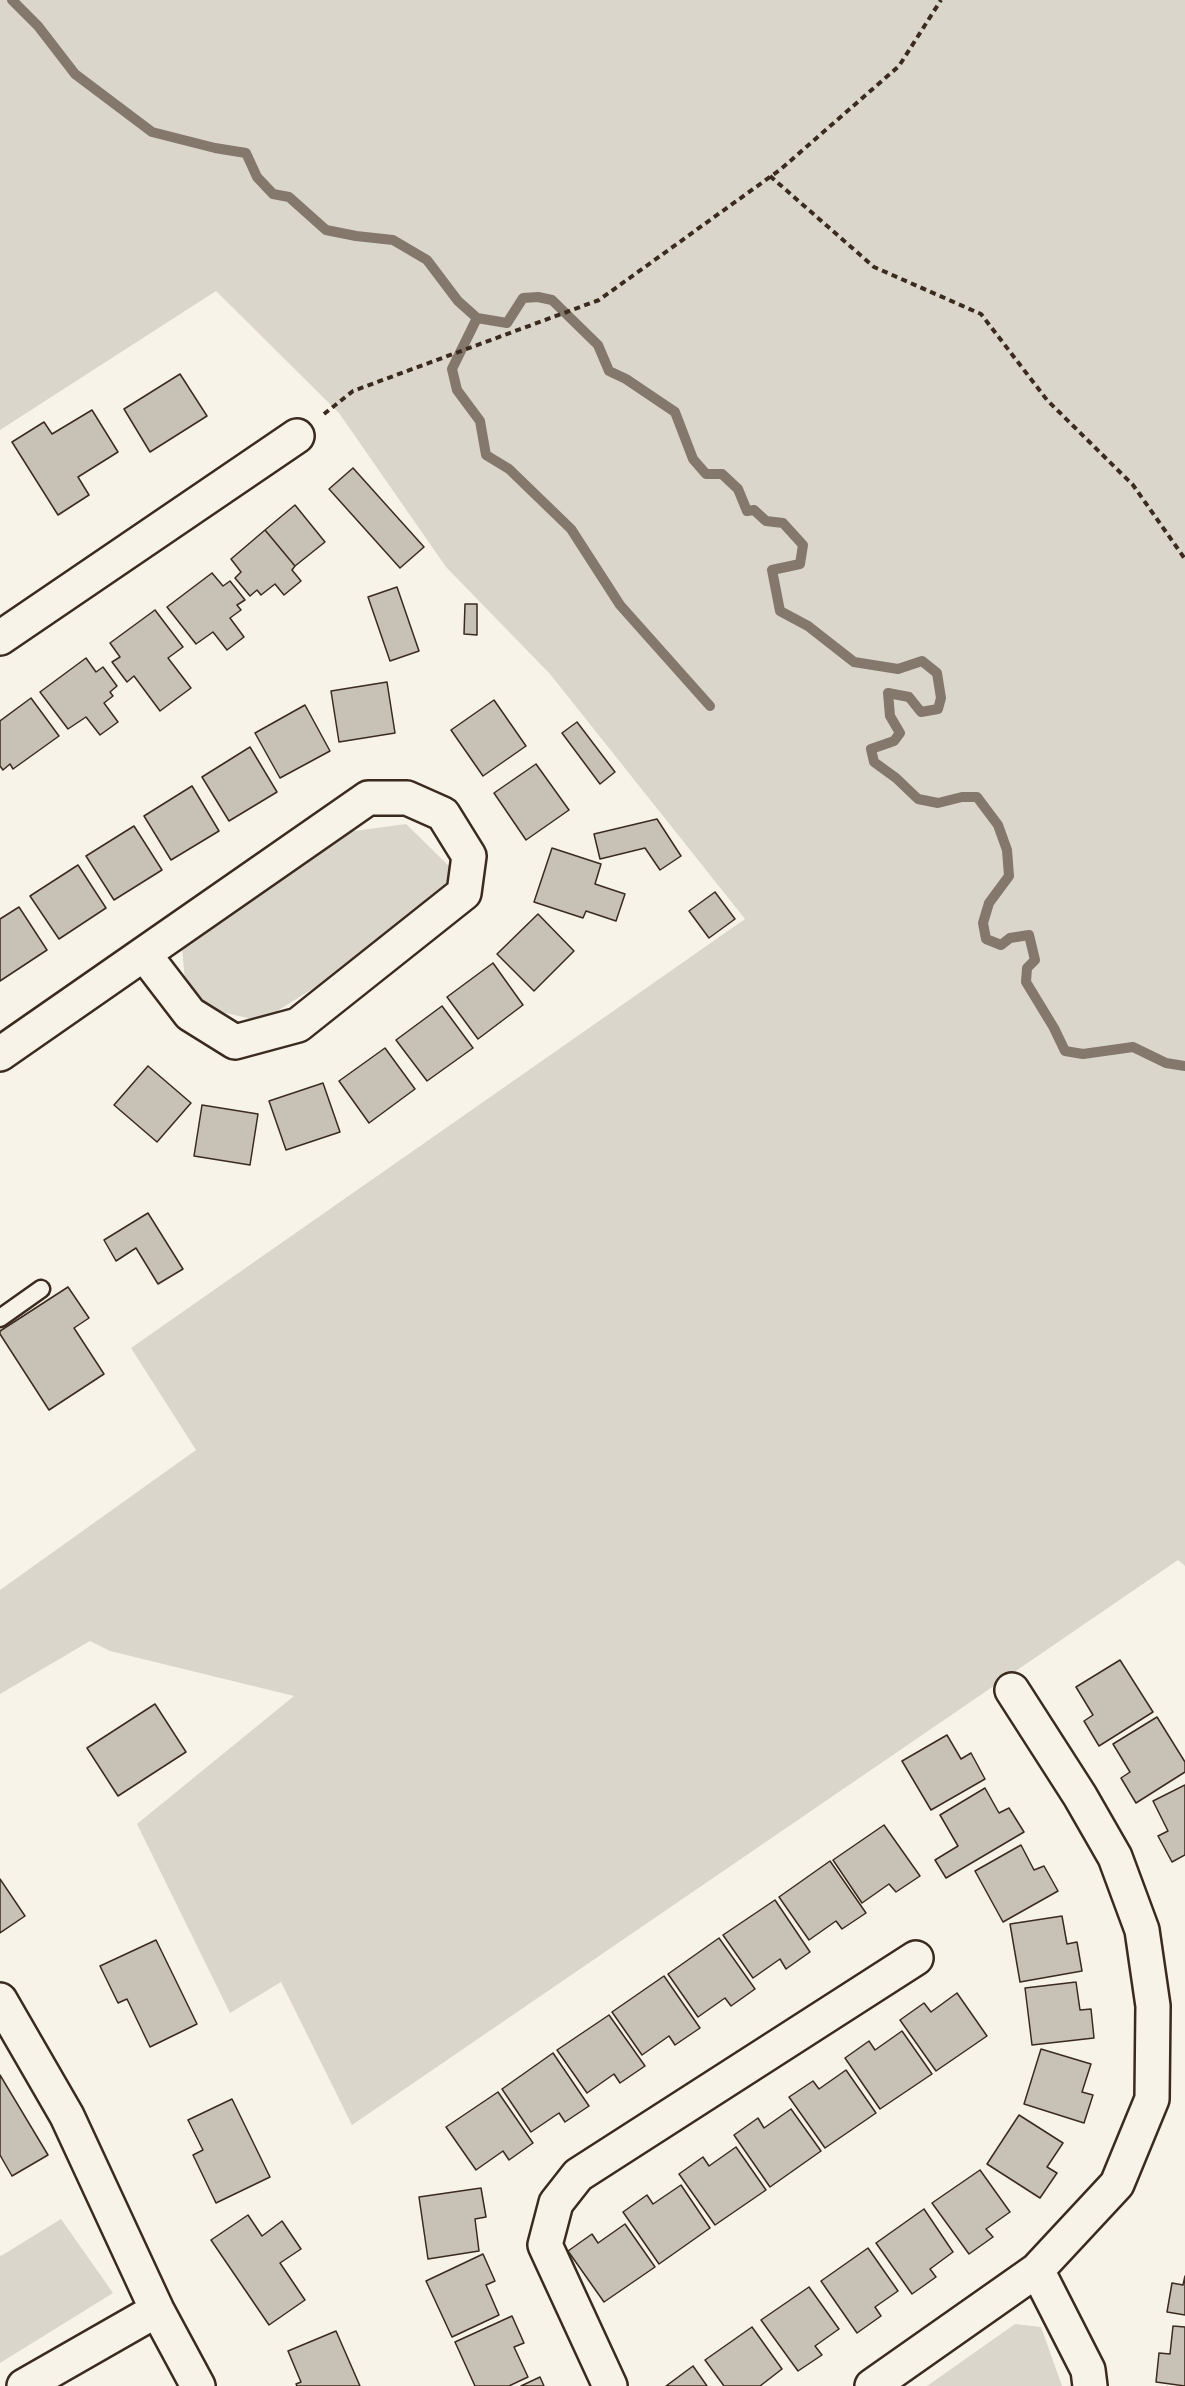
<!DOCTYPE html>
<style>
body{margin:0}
canvas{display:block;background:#f7f3e8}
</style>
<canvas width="1185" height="2386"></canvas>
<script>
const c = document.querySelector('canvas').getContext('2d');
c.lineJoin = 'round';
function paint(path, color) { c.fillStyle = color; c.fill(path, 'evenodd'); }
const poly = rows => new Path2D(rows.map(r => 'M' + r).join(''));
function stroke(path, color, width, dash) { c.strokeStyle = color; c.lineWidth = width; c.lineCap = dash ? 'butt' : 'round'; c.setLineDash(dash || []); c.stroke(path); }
const green = poly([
 [0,0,1185,0,1185,1566,1178,1560,352,2125,281,1982,230,2013,137,1824,294,1696,110,1651,90,1641,0,1694,0,1590,196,1450,131,1348,745,919,550,674,446,567,339,413,216,291,0,430],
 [406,824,450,867,447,887,383,945,261,1021,221,1012,186,991,182,948,347,832],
 [61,2219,113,2293,0,2363,0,2255,1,2256],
 [1015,2324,1041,2327,1062,2386,927,2386]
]);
const stream = poly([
 [12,0,38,26,75,74,152,132,215,148,246,153,257,177,273,194,289,197,326,230,356,236,393,240,427,260,458,301,477,318,507,323,523,298,538,297,552,300,598,345,609,371,626,379,675,412,693,459,706,474,722,474,738,489,747,511,754,510,766,521,783,523,803,545,800,564,772,570,780,611,808,626,854,662,898,669,922,661,937,673,941,698,938,709,921,712,909,697,888,693,890,716,900,733,894,741,871,749,874,762,896,778,918,799,938,803,962,797,977,797,998,825,1007,850,1009,876,989,903,983,923,986,939,1001,945,1010,938,1029,935,1035,960,1027,968,1026,982,1054,1028,1065,1051,1083,1054,1133,1047,1166,1063,1185,1066],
 [477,318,452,369,457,390,480,421,486,455,509,469,571,529,620,605,710,706]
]);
const building = poly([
 [180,374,207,416,150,452,124,409,180,374],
 [92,410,118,452,78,477,89,495,58,515,12,442,44,422,52,434,92,410],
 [353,468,424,547,400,568,329,489,353,468],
 [295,505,325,542,295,566,265,530,295,505],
 [265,530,295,566,292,570,301,581,284,595,275,584,261,595,257,590,250,596,235,578,241,572,231,559,265,530],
 [212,573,223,586,230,581,245,600,237,605,241,610,230,618,244,637,227,650,213,632,196,644,167,607,212,573],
 [397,587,419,651,390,661,368,597,397,587],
 [465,604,477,604,477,635,464,634,465,604],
 [155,610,183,647,168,658,191,688,160,711,134,676,127,682,112,662,120,657,110,643,155,610],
 [86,658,96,672,103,667,117,686,110,692,113,696,104,703,118,722,100,735,86,717,68,729,40,692,86,658],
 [387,682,395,733,339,742,331,691,387,682],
 [31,698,59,736,13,769,10,764,3,770,0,766,0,721,31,698],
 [494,700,526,746,483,776,451,730,494,700],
 [305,705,330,751,280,778,255,733,305,705],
 [577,722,615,772,600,784,562,733,577,722],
 [250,747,277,792,229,821,202,777,250,747],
 [536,764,569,810,526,840,494,793,536,764],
 [192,786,219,831,171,860,144,816,192,786],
 [657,819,681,856,660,870,645,848,600,859,594,834,657,819],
 [134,826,162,870,114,900,86,856,134,826],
 [552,848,601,864,595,884,625,894,616,921,586,911,583,918,534,902,552,848],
 [78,865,106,908,59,939,30,896,78,865],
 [715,892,735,919,709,938,689,911,715,892],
 [19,907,47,950,0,981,0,919,19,907],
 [538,914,574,951,534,991,497,954,538,914],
 [493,963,523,1005,478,1039,447,997,493,963],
 [442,1006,473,1048,427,1081,396,1040,442,1006],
 [385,1048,415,1089,369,1123,339,1081,385,1048],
 [148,1066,191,1103,157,1142,114,1105,148,1066],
 [323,1083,340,1132,286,1150,269,1101,323,1083],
 [202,1105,258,1114,250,1165,194,1156,202,1105],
 [148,1213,183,1269,158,1284,136,1248,116,1261,104,1240,148,1213],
 [68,1287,89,1318,74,1328,104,1374,49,1410,0,1334,0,1331,68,1287],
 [1120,1660,1153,1712,1099,1746,1084,1721,1093,1715,1076,1687,1120,1660],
 [155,1704,186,1752,118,1796,87,1748,155,1704],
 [1157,1717,1185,1762,1185,1772,1136,1803,1121,1778,1130,1772,1113,1744,1157,1717],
 [947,1735,961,1759,971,1753,985,1779,931,1810,902,1761,947,1735],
 [1185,1785,1185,1855,1172,1862,1158,1836,1168,1831,1153,1801,1185,1785],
 [985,1788,999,1813,1009,1808,1024,1832,946,1878,935,1860,958,1846,940,1815,985,1788],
 [884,1825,920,1876,896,1892,889,1884,862,1903,833,1860,884,1825],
 [1021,1845,1034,1870,1044,1866,1058,1891,1003,1922,975,1871,1021,1845],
 [830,1861,866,1913,842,1929,836,1921,809,1940,779,1897,830,1861],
 [0,1879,25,1916,0,1933,0,1879],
 [775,1900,810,1952,786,1969,780,1959,753,1978,723,1935,775,1900],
 [1062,1916,1067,1944,1077,1942,1082,1971,1020,1982,1010,1924,1062,1916],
 [719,1938,755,1989,731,2006,725,1998,698,2017,668,1974,719,1938],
 [156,1940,197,2024,150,2047,127,1999,118,2003,100,1966,156,1940],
 [664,1976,700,2028,675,2045,669,2036,642,2055,612,2012,664,1976],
 [1076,1982,1080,2010,1091,2009,1094,2038,1032,2045,1025,1988,1076,1982],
 [957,1993,987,2036,936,2071,900,2020,924,2003,931,2012,957,1993],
 [609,2015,645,2066,620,2083,614,2074,587,2093,557,2050,609,2015],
 [902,2031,932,2074,880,2109,845,2058,869,2041,875,2050,902,2031],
 [1041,2049,1091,2064,1082,2092,1093,2095,1084,2123,1024,2104,1041,2049],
 [553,2053,589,2106,565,2122,559,2113,531,2132,502,2089,553,2053],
 [846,2070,876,2113,825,2148,789,2097,813,2081,819,2089,846,2070],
 [0,2075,48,2155,12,2176,0,2155,0,2075],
 [498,2092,533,2143,509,2160,503,2151,476,2170,446,2127,498,2092],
 [232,2099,270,2177,216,2203,193,2155,203,2150,188,2120,232,2099],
 [791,2109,821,2151,770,2187,734,2135,758,2118,764,2128,791,2109],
 [1019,2115,1063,2143,1047,2167,1057,2173,1040,2198,987,2164,1019,2115],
 [736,2147,766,2190,715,2225,679,2174,703,2157,709,2166,736,2147],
 [980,2170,1010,2212,986,2229,993,2237,969,2254,932,2203,980,2170],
 [681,2185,710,2228,659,2264,623,2212,647,2195,653,2204,681,2185],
 [481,2188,486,2217,475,2219,479,2251,428,2259,419,2197,481,2188],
 [924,2209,953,2252,930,2269,936,2277,912,2294,876,2243,924,2209],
 [248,2215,262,2236,282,2221,301,2249,280,2263,305,2300,269,2325,211,2240,248,2215],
 [625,2224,655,2267,604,2302,568,2251,592,2234,598,2243,625,2224],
 [868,2248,898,2291,875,2307,881,2316,857,2333,821,2281,868,2248],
 [483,2254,495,2281,486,2285,499,2315,452,2337,426,2281,483,2254],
 [1185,2276,1185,2315,1167,2312,1172,2283,1183,2285,1185,2276],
 [809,2287,839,2329,815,2346,822,2355,798,2371,761,2320,809,2287],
 [512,2316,524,2343,514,2347,528,2377,509,2386,475,2386,455,2342,512,2316],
 [1173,2326,1185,2327,1185,2386,1156,2382,1159,2353,1170,2354,1173,2326],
 [752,2327,782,2369,760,2386,724,2386,705,2360,752,2327],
 [336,2331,360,2386,297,2386,296,2384,301,2382,288,2351,336,2331],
 [693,2366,707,2386,666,2386,693,2366],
 [540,2377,544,2386,521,2386,540,2377]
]);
const path = poly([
 [770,176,874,267,981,314,1047,400,1133,485,1185,559],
 [324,414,353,391,599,300,781,169,899,66,941,0]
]);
const lane = poly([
 [0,1318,41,1289]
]);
const street = poly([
 [0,638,297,436],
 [0,1054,368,798,407,798,443,814,469,856,464,893,298,1025,235,1042,190,1014,144,954],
 [0,2000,67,2116,157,2310,198,2386],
 [1037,2270,1088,2370,1090,2386],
 [24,2386,157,2310],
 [610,2386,545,2245,556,2203,578,2175,916,1958],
 [872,2386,1037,2270,1117,2184,1152,2099,1153,2006,1142,1930,1115,1857,1080,1796,1012,1690]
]);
paint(green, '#dbd6cb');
stroke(stream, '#84786c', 10);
paint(building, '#c8c1b6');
stroke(building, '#3b2a1e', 1.5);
stroke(lane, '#3b2a1e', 21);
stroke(street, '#3b2a1e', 38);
stroke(path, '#3b2a1e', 4, [6, 4.5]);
stroke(lane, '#f7f3e8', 16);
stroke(street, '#f7f3e8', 33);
</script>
